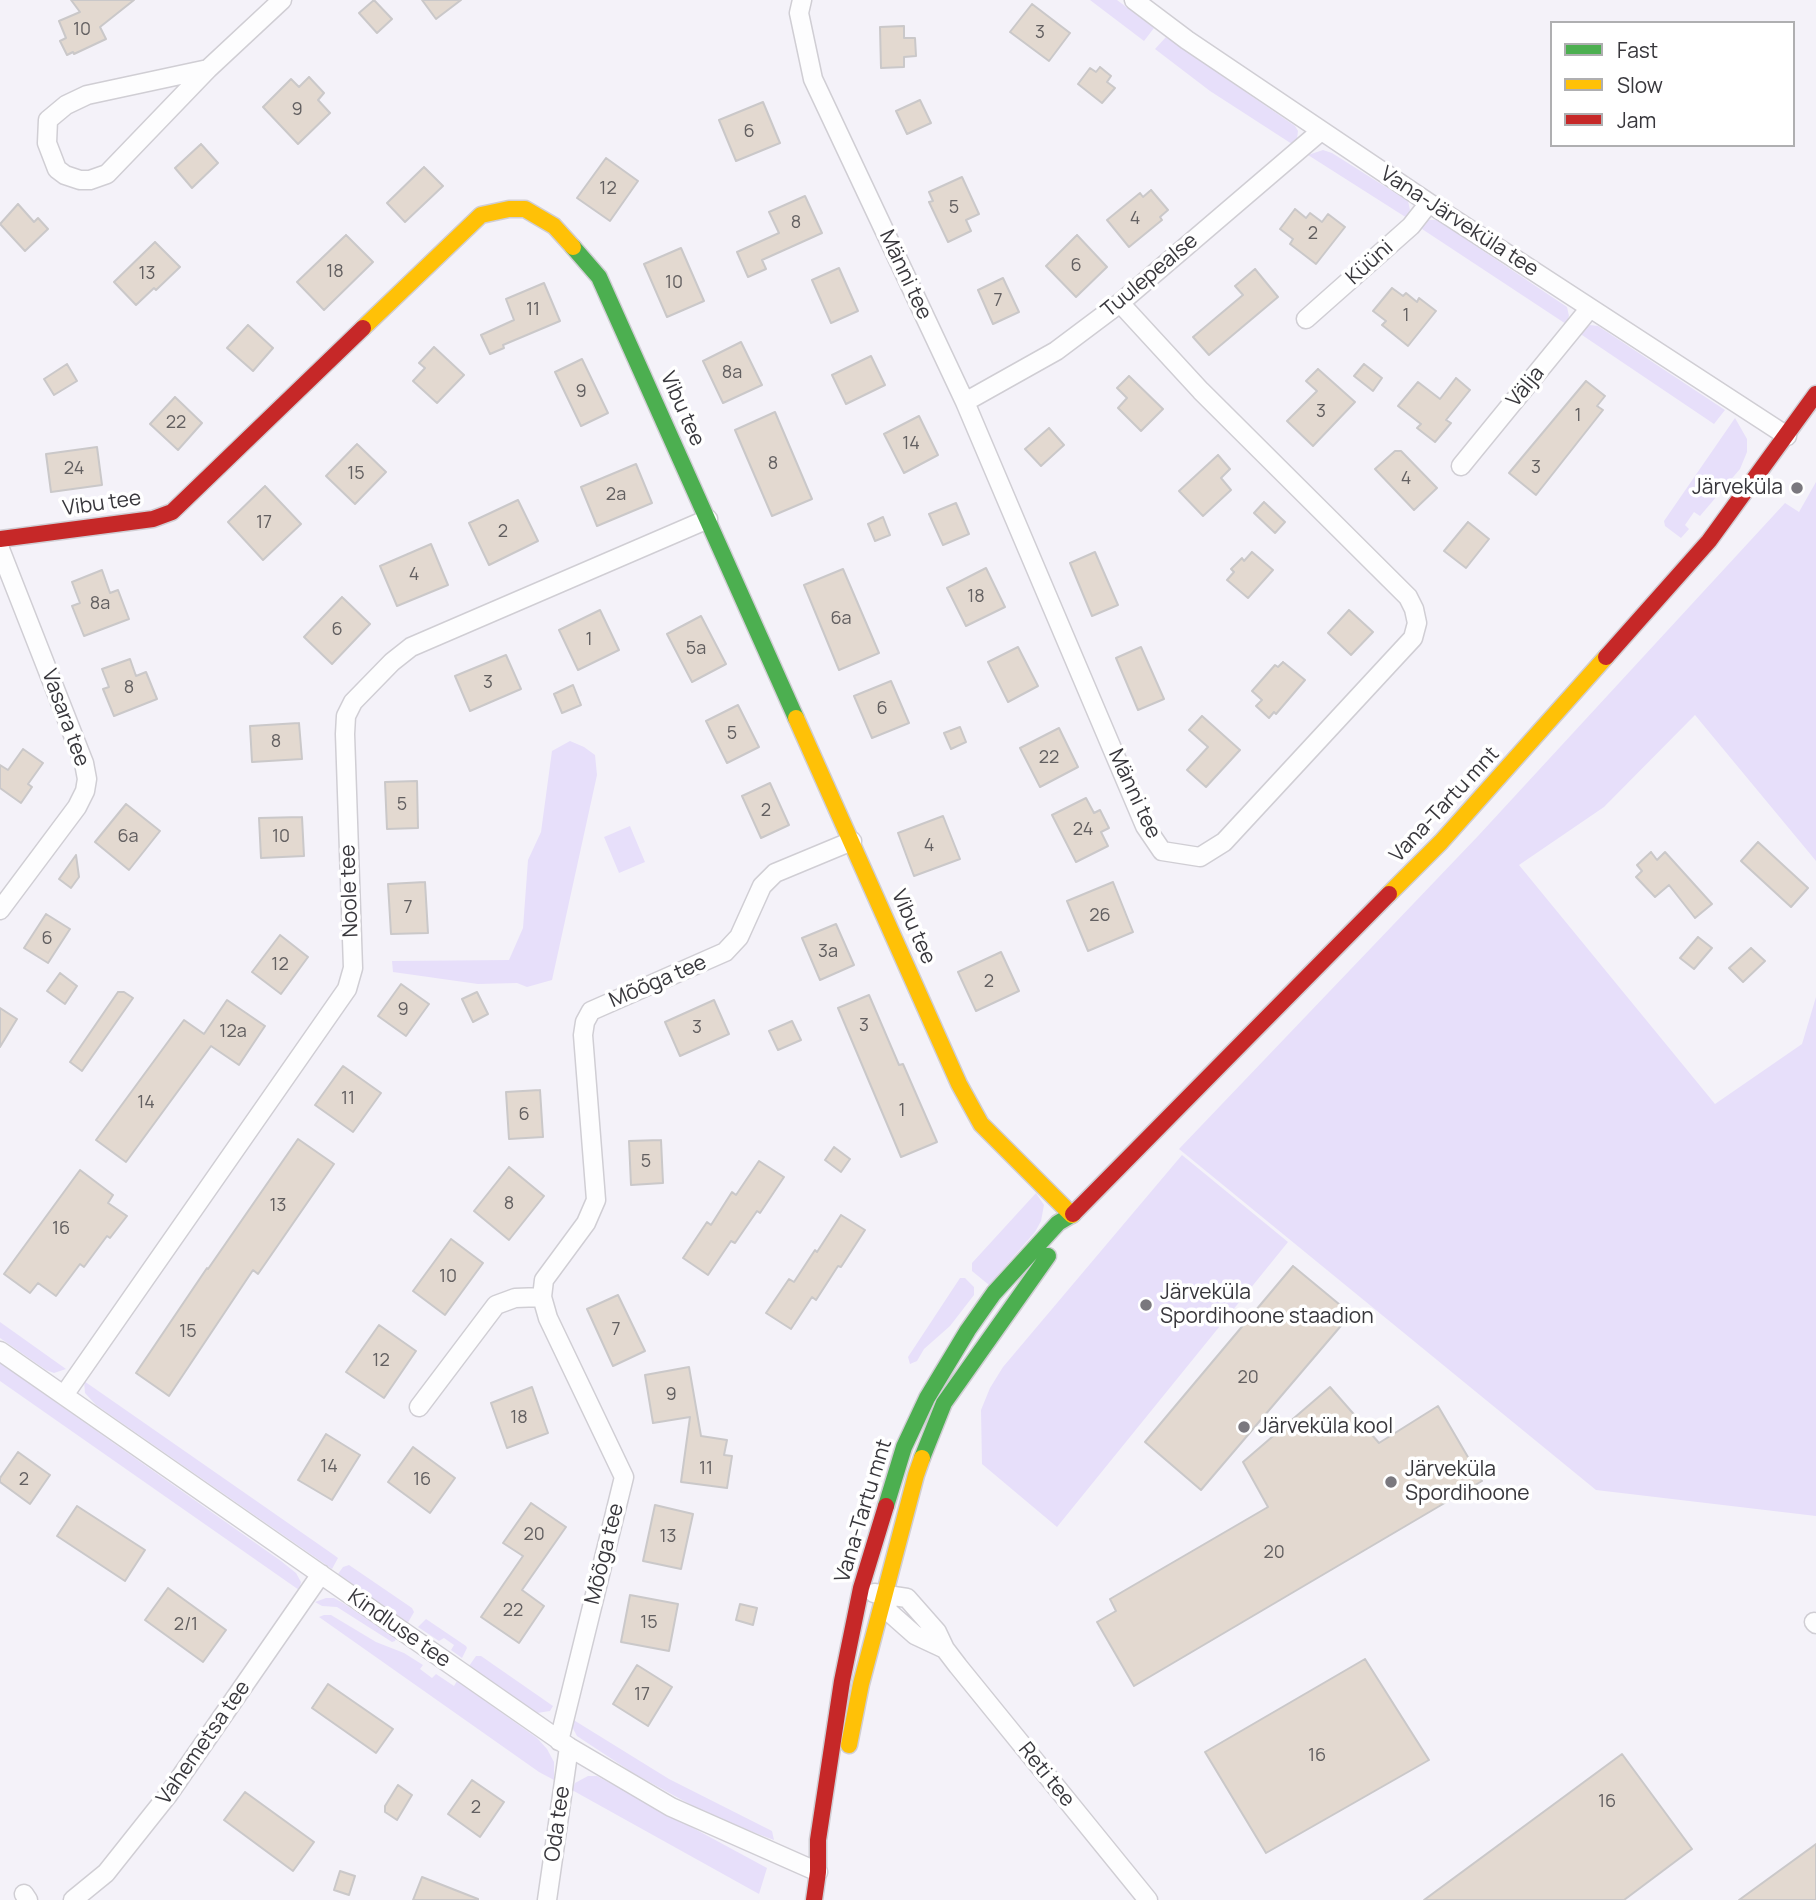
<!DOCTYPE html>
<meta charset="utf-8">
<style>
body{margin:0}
#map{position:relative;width:1816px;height:1900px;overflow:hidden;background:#f4f2f9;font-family:Manrope,sans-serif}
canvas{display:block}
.legend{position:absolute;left:1550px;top:21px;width:245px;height:126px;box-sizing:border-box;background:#fff;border:2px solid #afafb1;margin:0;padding:9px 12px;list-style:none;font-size:21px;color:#38373c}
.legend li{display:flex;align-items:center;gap:14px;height:35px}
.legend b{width:35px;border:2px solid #afafb1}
</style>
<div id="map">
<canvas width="1816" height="1900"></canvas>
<ul class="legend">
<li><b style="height:9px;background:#4caf50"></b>Fast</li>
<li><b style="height:9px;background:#ffc107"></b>Slow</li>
<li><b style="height:9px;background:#c62828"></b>Jam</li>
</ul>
</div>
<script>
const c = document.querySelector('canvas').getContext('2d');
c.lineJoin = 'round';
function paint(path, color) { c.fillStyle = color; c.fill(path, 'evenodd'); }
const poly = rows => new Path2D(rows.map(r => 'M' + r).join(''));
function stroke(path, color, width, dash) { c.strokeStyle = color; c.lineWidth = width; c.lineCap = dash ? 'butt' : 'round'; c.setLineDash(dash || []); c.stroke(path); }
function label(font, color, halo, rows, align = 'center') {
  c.font = font + ' Manrope,sans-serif'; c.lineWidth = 7; c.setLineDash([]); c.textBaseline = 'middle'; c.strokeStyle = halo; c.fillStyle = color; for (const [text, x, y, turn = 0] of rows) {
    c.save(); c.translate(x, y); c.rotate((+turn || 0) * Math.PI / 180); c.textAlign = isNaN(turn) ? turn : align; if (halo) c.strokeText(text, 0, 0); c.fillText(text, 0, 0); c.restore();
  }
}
const green = poly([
 [1090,0,1117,0,1154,28,1144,41],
 [1166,37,1295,126,1298,131,1297,139,1292,144,1210,91,1155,49],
 [1323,150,1332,153,1408,201,1410,210,1407,218,1308,155],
 [1426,220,1437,220,1567,307,1569,316,1566,324,1419,227],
 [1590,325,1598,326,1725,410,1714,424,1579,333],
 [1735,418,1747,439,1747,452,1740,469,1700,516,1694,512,1685,525,1689,529,1681,538,1665,526,1664,521],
 [1816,482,1816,861,1695,715,1604,807,1519,865,1715,1104,1802,1044,1816,997,1816,1516,1596,1490,1179,1149,1478,836,1785,503,1799,512],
 [570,741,584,747,595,755,597,775,552,980,527,987,517,983,478,984,393,972,392,961,509,960,523,928,528,860,541,832,552,751],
 [630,826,645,862,619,873,604,837],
 [1182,1155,1288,1242,1057,1527,982,1464,981,1410,990,1388,1003,1367],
 [1036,1193,1044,1205,1041,1221,1035,1232,989,1285,972,1271,972,1263],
 [960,1278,965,1278,974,1287,974,1295,950,1326,924,1349,917,1361,910,1364,908,1357],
 [0,1322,66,1369,54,1373,46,1370,0,1338],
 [0,1363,281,1561,296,1573,301,1582,299,1590,0,1381],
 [84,1381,334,1555,338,1558,332,1569,96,1405,85,1393],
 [349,1565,412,1608,414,1612,406,1626,338,1574,343,1567],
 [326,1598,334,1598,343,1603,396,1638,395,1641,392,1642,337,1607,322,1606,315,1602],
 [324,1615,331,1615,376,1642,404,1653,423,1665,420,1669,432,1678,436,1674,454,1686,457,1681,537,1738,547,1749,554,1762,554,1780,539,1772,319,1617],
 [426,1619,466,1646,467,1648,462,1658,451,1650,454,1645,444,1638,439,1641,418,1627],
 [476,1656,481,1656,553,1706,550,1711,537,1713,467,1669],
 [572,1719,669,1779,772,1831,774,1840,713,1817,633,1773,577,1736,570,1723],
 [588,1776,597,1776,767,1868,759,1894,572,1790,575,1783]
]);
const building = poly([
 [71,0,134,0,100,27,106,39,74,54,73,52,67,55,60,41,66,38,59,21,80,12,71,0],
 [374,0,392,19,377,33,359,13,374,0],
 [422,0,461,0,436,19,422,0],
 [1032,4,1070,33,1049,61,1010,32,1032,4],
 [904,26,904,38,915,38,916,56,904,57,904,67,881,68,880,27,904,26],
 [1100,67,1111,76,1107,82,1115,88,1102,103,1078,84,1090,68,1096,72,1100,67],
 [309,77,324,93,318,100,330,113,298,144,263,107,291,79,299,87,309,77],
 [920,100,931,123,907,134,896,111,920,100],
 [763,102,780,143,736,161,719,120,763,102],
 [201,144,218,163,192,188,175,168,201,144],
 [606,158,638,181,610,221,577,198,606,158],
 [424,167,443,186,405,222,387,203,424,167],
 [962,177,979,214,966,220,971,231,948,242,929,202,933,201,929,192,962,177],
 [1151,190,1168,210,1160,217,1162,220,1129,247,1107,220,1140,193,1143,197,1151,190],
 [805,196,822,233,762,260,766,269,748,277,737,252,779,233,769,212,805,196],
 [18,204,34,222,38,218,48,229,25,251,0,224,18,204],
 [1295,209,1306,218,1310,213,1322,222,1328,214,1345,227,1316,264,1290,244,1293,239,1280,229,1295,209],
 [346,235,373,262,324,310,297,282,346,235],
 [1077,235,1107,267,1076,297,1046,266,1077,235],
 [155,242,180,267,156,290,154,288,136,305,114,282,155,242],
 [681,248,704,301,667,317,644,264,681,248],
 [839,268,858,311,831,323,812,280,839,268],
 [1255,269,1278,297,1209,355,1193,337,1243,295,1235,286,1255,269],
 [1003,278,1019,312,993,324,978,290,1003,278],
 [544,283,560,321,503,345,504,348,490,354,481,335,514,320,506,299,544,283],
 [1392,288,1403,296,1406,293,1417,302,1419,298,1436,311,1408,346,1382,325,1386,321,1373,311,1392,288],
 [248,325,273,348,253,371,227,348,248,325],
 [741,342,762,385,723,403,703,361,741,342],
 [434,347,464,375,437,403,413,381,425,368,419,363,434,347],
 [871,356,885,385,846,404,832,375,871,356],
 [582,359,608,413,581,426,555,372,582,359],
 [67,364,77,381,54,395,44,379,67,364],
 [1364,364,1382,378,1373,391,1354,376,1364,364],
 [1318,369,1355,402,1313,446,1287,421,1317,391,1306,381,1318,369],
 [1129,376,1163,409,1141,431,1118,408,1127,398,1117,388,1129,376],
 [1456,378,1470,390,1446,420,1451,423,1435,442,1417,428,1421,424,1398,406,1418,382,1440,399,1456,378],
 [1586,381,1605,396,1597,406,1603,410,1536,495,1509,473,1586,381],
 [175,397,202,423,178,450,150,424,175,397],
 [775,412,812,499,772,516,735,430,775,412],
 [919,416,938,455,904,473,884,434,919,416],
 [1049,428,1064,445,1041,466,1025,449,1049,428],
 [357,444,386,472,355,504,326,476,357,444],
 [97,447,102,485,51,492,46,454,97,447],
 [1395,451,1401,451,1437,488,1414,510,1375,469,1395,451],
 [1218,455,1230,469,1221,478,1231,490,1203,516,1179,491,1218,455],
 [636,464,652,503,597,526,581,487,636,464],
 [265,486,301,524,263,560,228,522,265,486],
 [518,500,538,541,489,565,469,523,518,500],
 [1264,502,1285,522,1275,533,1254,513,1264,502],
 [956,503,969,534,943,545,929,514,956,503],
 [883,517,890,535,875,541,868,524,883,517],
 [1468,522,1489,539,1466,568,1444,551,1468,522],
 [431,544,448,585,397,606,380,566,431,544],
 [1095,552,1118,605,1092,616,1070,563,1095,552],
 [1252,552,1273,570,1248,598,1227,580,1234,572,1231,569,1242,558,1244,561,1252,552],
 [986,568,1005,607,966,626,947,588,986,568],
 [843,569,879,653,839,670,804,585,843,569],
 [102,570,110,593,118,590,129,619,84,636,72,606,80,603,72,582,102,570],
 [342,597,370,624,332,664,304,637,342,597],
 [600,610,619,650,578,670,559,630,600,610],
 [1349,610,1373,632,1351,655,1328,633,1349,610],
 [701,616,726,664,692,682,667,634,701,616],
 [1018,647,1038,686,1008,702,988,662,1018,647],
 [1141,647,1164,699,1138,710,1116,658,1141,647],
 [506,655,521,689,470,711,455,676,506,655],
 [130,659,136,676,146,672,157,699,114,716,103,689,109,687,102,669,130,659],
 [1283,662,1305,680,1276,714,1274,712,1269,718,1256,706,1262,700,1252,691,1275,665,1278,667,1283,662],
 [891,681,909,723,872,738,854,696,891,681],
 [573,685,581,705,562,713,554,694,573,685],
 [738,705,759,747,727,763,706,721,738,705],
 [1202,716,1240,750,1206,787,1187,770,1208,747,1189,730,1202,716],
 [299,723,302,759,252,762,250,726,299,723],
 [960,727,966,742,951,749,944,733,960,727],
 [1059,728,1078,767,1040,787,1020,748,1059,728],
 [23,749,43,763,28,784,32,787,21,803,0,788,0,765,8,770,23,749],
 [417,781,418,828,387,829,385,782,417,781],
 [770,783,789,825,761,838,742,796,770,783],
 [1086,798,1094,813,1100,810,1109,828,1101,832,1108,846,1076,862,1052,815,1086,798],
 [126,804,160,831,129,870,95,842,126,804],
 [943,816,960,859,914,876,898,833,943,816],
 [302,817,304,856,261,858,259,818,302,817],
 [1758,842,1808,888,1791,907,1741,861,1758,842],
 [1651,852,1657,860,1665,852,1712,904,1695,918,1669,885,1655,897,1636,877,1642,871,1637,865,1651,852],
 [76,855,79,877,71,888,59,879,76,855],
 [425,882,428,933,391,934,388,884,425,882],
 [1113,882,1133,932,1088,951,1067,901,1113,882],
 [46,914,70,929,48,963,24,948,46,914],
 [836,924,854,965,820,980,802,938,836,924],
 [280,935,308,957,281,994,252,972,280,935],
 [1698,937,1712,948,1694,969,1680,958,1698,937],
 [1751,948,1765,961,1743,982,1729,968,1751,948],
 [1001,952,1019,991,976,1011,958,972,1001,952],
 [60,973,77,986,65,1004,47,991,60,973],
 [401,984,429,1004,406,1036,378,1016,401,984],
 [118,992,124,992,133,998,82,1071,70,1062,118,992],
 [477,992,488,1014,473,1022,462,999,477,992],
 [869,995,899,1065,903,1064,937,1142,901,1157,838,1008,869,995],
 [227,1000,265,1026,239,1065,211,1046,126,1162,96,1140,184,1020,204,1034,227,1000],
 [714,1000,729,1034,680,1056,665,1022,714,1000],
 [0,1008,17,1019,0,1047,0,1008],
 [792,1021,801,1040,778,1050,769,1031,792,1021],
 [343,1066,381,1093,353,1132,315,1105,343,1066],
 [540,1090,543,1137,509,1139,506,1092,540,1090],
 [298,1139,334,1164,258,1274,253,1270,169,1396,136,1373,207,1268,208,1269,298,1139],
 [661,1140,663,1183,631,1185,629,1141,661,1140],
 [834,1147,850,1159,841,1172,825,1160,834,1147],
 [759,1161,784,1177,760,1213,757,1211,735,1243,731,1241,708,1275,683,1258,707,1222,711,1225,732,1192,736,1195,759,1161],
 [509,1167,544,1196,509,1240,474,1211,509,1167],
 [80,1170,113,1195,108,1203,127,1216,110,1238,107,1236,84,1267,80,1264,56,1296,38,1283,30,1293,4,1274,80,1170],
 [841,1215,865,1230,841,1267,838,1266,816,1300,812,1297,791,1329,766,1313,789,1279,794,1282,815,1250,817,1252,841,1215],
 [451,1239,483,1263,445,1315,413,1291,451,1239],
 [1293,1266,1351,1314,1201,1490,1145,1442,1293,1266],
 [618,1295,645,1351,613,1366,587,1309,618,1295],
 [379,1325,416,1351,384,1398,346,1372,379,1325],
 [689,1367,701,1436,727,1440,724,1455,732,1456,727,1488,681,1482,690,1417,653,1423,645,1375,689,1367],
 [532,1387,548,1433,507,1448,491,1403,532,1387],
 [1330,1387,1379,1443,1438,1406,1482,1481,1134,1686,1097,1622,1116,1611,1110,1599,1268,1507,1243,1462,1330,1387],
 [326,1434,360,1455,332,1500,298,1480,326,1434],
 [413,1447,455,1478,430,1513,388,1482,413,1447],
 [18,1452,50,1475,30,1504,0,1482,0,1478,18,1452],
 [531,1503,566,1527,522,1590,544,1606,519,1643,481,1617,523,1556,503,1543,531,1503],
 [655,1505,693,1514,681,1569,643,1561,655,1505],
 [77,1506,145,1550,125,1581,57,1536,77,1506],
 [168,1588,226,1630,203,1662,145,1620,168,1588],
 [630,1595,678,1604,669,1651,621,1642,630,1595],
 [740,1604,757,1608,753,1625,736,1620,740,1604],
 [1365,1659,1429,1760,1266,1853,1205,1752,1365,1659],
 [637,1665,672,1687,648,1726,613,1704,637,1665],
 [328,1684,393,1729,376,1753,312,1708,328,1684],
 [1622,1754,1692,1849,1624,1900,1424,1900,1622,1754],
 [472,1780,504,1802,480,1837,448,1814,472,1780],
 [398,1785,412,1795,397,1820,385,1812,385,1806,398,1785],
 [245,1792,314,1842,293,1871,224,1820,245,1792],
 [1816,1844,1816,1900,1739,1900,1816,1844],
 [340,1871,355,1876,349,1895,334,1890,340,1871],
 [422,1877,478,1899,478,1900,413,1900,422,1877]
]);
const street = poly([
 [802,0,799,13,813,79,965,402,1145,826,1162,851,1200,857,1224,842,1413,638,1417,623,1414,609,1408,597,1201,391,1120,303],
 [1134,0,1187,40,1429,203,1787,436],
 [208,69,87,95,66,105,48,120,47,143,57,169,65,175,80,180,90,180,107,174,208,69,282,0],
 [1306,319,1411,226,1429,203],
 [965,402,1056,351,1120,303,1321,131],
 [1461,466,1590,308],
 [0,549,84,763,87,779,85,791,77,807,0,910],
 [0,1351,569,1747,671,1807,818,1872],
 [64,1395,347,989,353,968,345,734,346,716,353,702,392,662,411,647,708,519],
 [419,1407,496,1305,515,1298,542,1297],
 [874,1593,907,1598,937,1632,945,1649,958,1666,1148,1900],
 [883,1595,889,1612,915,1635,945,1649],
 [1814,1622,1816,1624],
 [559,1741,624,1477,548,1318,542,1297,544,1280,586,1223,596,1200,583,1035,585,1022,591,1011,725,952,739,937,762,886,775,873,852,841],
 [24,1894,28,1900],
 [73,1900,106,1873,168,1795,321,1574],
 [547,1900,569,1747]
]);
const fast = poly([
 [573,247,599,277,796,718],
 [922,1458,944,1403,1048,1256],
 [886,1506,904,1447,927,1398,968,1330,994,1293,1058,1223,1073,1214]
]);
const slow = poly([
 [363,328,481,215,509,209,525,209,554,226,573,247],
 [796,718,959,1084,981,1124,1072,1215],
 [1389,894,1441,842,1606,657],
 [849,1745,861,1684,916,1475,922,1458]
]);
const jam = poly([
 [0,539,153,519,172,512,363,328],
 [1606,657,1709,541,1816,394],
 [1073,1214,1389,894],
 [814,1900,818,1872,818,1840,842,1681,861,1588,886,1506]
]);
const markers = [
 [1797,488,7,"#7a787e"],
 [1146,1305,7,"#7a787e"],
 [1244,1427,7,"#7a787e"],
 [1391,1482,7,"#7a787e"]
];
const numberNames = [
 ["10",82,30],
 ["3",1040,33],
 ["9",297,110],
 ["6",749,132],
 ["12",608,189],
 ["5",954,208],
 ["4",1135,219],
 ["8",796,223],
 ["2",1313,234],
 ["6",1076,266],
 ["18",335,272],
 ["13",147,274],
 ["10",674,283],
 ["7",998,301],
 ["11",533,310],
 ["1",1406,316],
 ["8a",732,373],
 ["9",581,392],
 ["3",1321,412],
 ["1",1578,416],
 ["22",176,423],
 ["14",911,444],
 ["8",773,464],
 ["3",1536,468],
 ["24",74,469],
 ["15",356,474],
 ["4",1406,479],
 ["2a",616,495],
 ["17",264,523],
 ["2",503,532],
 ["4",414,575],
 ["18",976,597],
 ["8a",100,604],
 ["6a",841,619],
 ["6",337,630],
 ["1",589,640],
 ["5a",696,649],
 ["3",488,683],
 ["8",129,688],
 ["6",882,709],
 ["5",732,734],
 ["8",276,742],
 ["22",1049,758],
 ["5",402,805],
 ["2",766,811],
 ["24",1083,830],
 ["6a",128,837],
 ["10",281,837],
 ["4",929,846],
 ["7",408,908],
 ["26",1100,916],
 ["6",47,939],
 ["3a",828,952],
 ["12",280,965],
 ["2",989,982],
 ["9",403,1010],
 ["3",864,1026],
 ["3",697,1028],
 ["12a",233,1032],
 ["11",348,1099],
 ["14",146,1103],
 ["1",902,1111],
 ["6",524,1115],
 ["5",646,1162],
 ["8",509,1204],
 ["13",278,1206],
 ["16",61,1229],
 ["10",448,1277],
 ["7",616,1330],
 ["15",188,1332],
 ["12",381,1361],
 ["20",1248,1378],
 ["9",671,1395],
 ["18",519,1418],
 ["14",329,1467],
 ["11",706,1469],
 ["2",24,1480],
 ["16",422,1480],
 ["20",534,1535],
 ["13",668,1537],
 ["20",1274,1553],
 ["22",513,1611],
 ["15",649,1623],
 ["2/1",186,1625],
 ["17",642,1695],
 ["16",1317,1756],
 ["16",1607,1802],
 ["2",476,1808]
];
const streetNames = [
 ["Vana-Järveküla tee",1459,222,33],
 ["Küüni",1370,263,-42],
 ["Männi tee",905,275,65],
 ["Tuulepealse",1150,276,-40],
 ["Välja",1526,387,-51],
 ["Vibu tee",682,409,66],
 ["Vibu tee",102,504,-8],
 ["Vasara tee",65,718,70],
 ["Männi tee",1134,794,65],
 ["Vana-Tartu mnt",1445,805,-47],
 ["Noole tee",350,891,-92],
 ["Vibu tee",913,927,66],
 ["Mõõga tee",658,982,-23],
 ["Vana-Tartu mnt",864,1511,-73],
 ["Mõõga tee",605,1554,-76],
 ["Kindluse tee",399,1629,35],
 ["Vahemetsa tee",204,1743,-55],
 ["Reti tee",1046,1775,51],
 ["Oda tee",558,1824,-82]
];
const poiNames = [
 ["Järveküla",1783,488,"right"],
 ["Järveküla",1160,1293],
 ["Spordihoone staadion",1160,1317],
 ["Järveküla kool",1258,1427],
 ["Järveküla",1405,1470],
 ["Spordihoone",1405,1494]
];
paint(green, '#e7dffa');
paint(building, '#e3d9d0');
stroke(building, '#cac8c9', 2);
stroke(street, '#d0ced4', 21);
stroke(fast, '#d0ced4', 19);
stroke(slow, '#d0ced4', 19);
stroke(jam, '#d0ced4', 19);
stroke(street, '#fdfdfe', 18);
stroke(fast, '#4caf50', 16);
stroke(slow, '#ffc107', 16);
stroke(jam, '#c62828', 16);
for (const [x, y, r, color] of markers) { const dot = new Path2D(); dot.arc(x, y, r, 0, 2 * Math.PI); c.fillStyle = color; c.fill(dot); stroke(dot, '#fff', 2.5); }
label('18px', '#636061', null, numberNames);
label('21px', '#38373c', '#fff', streetNames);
label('21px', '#38373c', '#fff', poiNames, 'left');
</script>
